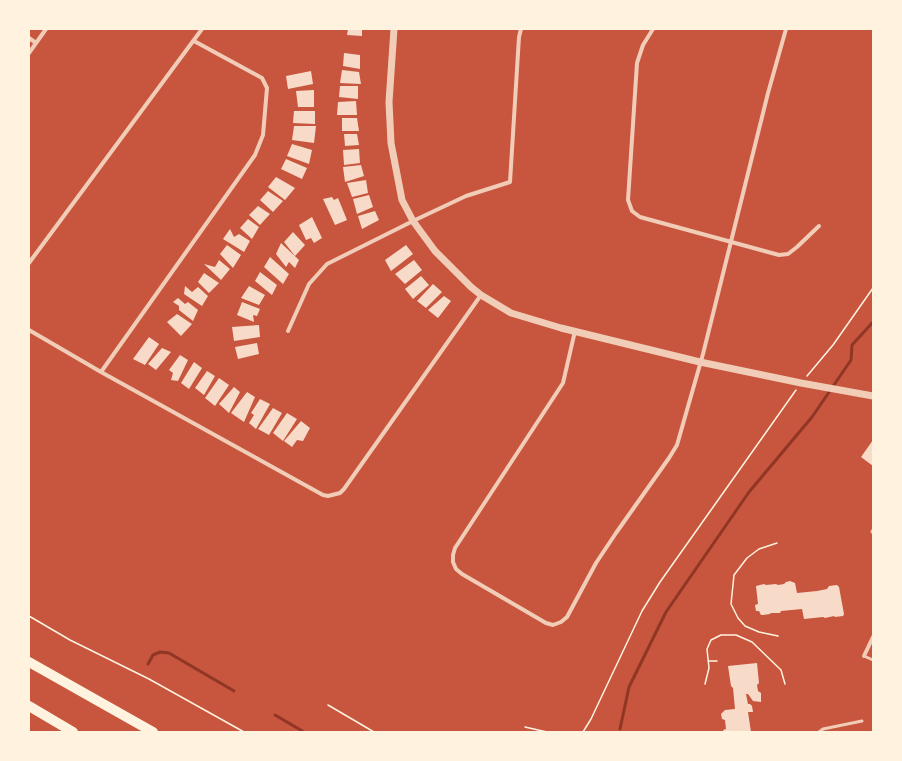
<!DOCTYPE html>
<style>
body{margin:0}
#map{position:relative;width:902px;height:761px;overflow:hidden;background:#c8553d;font-family:"Fira Sans Condensed",sans-serif}
canvas{display:block}
.frame{position:absolute;inset:0;border:30px solid #fff3e0;pointer-events:none}
</style>
<div id="map">
<canvas width="902" height="761"></canvas>
<div class="frame"></div>
</div>
<script>
const c = document.querySelector('canvas').getContext('2d');
c.lineJoin = 'round';
const poly = rows => new Path2D(rows.map(r => 'M' + r).join(''));
function stroke(path, color, width, dash) { c.strokeStyle = color; c.lineWidth = width; c.lineCap = dash ? 'butt' : 'round'; c.setLineDash(dash || []); c.stroke(path); }
function paint(path, color) { c.fillStyle = color; c.fill(path, 'evenodd'); }
const stream = poly([
 [148,664,153,655,160,652,169,653,234,691],
 [275,715,304,732],
 [620,729,629,687,666,612,749,492,812,417,851,360,852,345,873,322]
]);
const building = poly([
 [348,29,362,29,362,36,347,35],
 [344,53,360,55,360,69,343,66],
 [342,70,359,72,361,84,340,83],
 [311,71,313,84,288,89,286,76],
 [340,86,358,86,358,99,339,97],
 [314,90,314,107,298,107,296,91],
 [356,101,357,115,337,115,338,102],
 [294,111,315,111,315,124,293,123],
 [342,118,357,118,359,131,342,131],
 [294,126,316,126,314,143,292,140],
 [344,134,357,134,359,145,345,146],
 [292,144,312,150,309,164,287,156],
 [359,149,360,163,344,165,343,150],
 [286,159,307,168,302,179,281,169],
 [361,165,364,176,345,182,343,167],
 [276,177,295,188,285,200,268,187],
 [366,180,368,193,352,197,347,183],
 [268,191,283,201,273,212,260,200],
 [369,195,373,207,357,214,353,199],
 [332,197,334,200,338,198,347,220,335,225,323,199],
 [258,206,270,214,260,225,249,215],
 [375,211,379,220,362,229,358,216],
 [312,217,322,238,314,243,311,238,306,240,299,225],
 [248,219,259,227,252,239,240,228],
 [230,229,234,237,239,234,250,241,244,252,223,239],
 [293,232,305,245,295,256,284,242],
 [281,243,299,260,295,268,289,262,286,267,276,254],
 [227,245,241,255,233,268,220,254],
 [406,245,413,254,391,271,385,260],
 [270,257,289,274,283,284,264,267],
 [219,260,230,269,221,280,204,264,215,267],
 [414,260,422,270,405,284,395,274],
 [260,272,277,285,272,295,255,281],
 [204,273,219,283,209,293,198,282],
 [421,276,429,285,413,299,405,289],
 [433,284,442,292,426,308,417,301],
 [185,286,192,292,198,287,208,296,202,306,184,294],
 [249,286,265,295,259,305,241,298],
 [444,296,451,301,438,318,428,310],
 [178,298,185,304,188,302,198,310,193,321,179,310,179,306,173,302],
 [242,302,260,309,257,316,253,315,254,322,237,315],
 [177,314,192,324,181,336,167,322],
 [259,325,260,337,234,341,232,327],
 [149,337,159,344,145,365,133,359],
 [257,343,259,354,238,359,235,347],
 [162,348,171,352,156,370,148,364],
 [180,355,188,360,178,381,171,380,173,373,169,370],
 [194,362,202,368,189,389,181,383],
 [207,371,215,376,204,395,195,388],
 [219,378,229,385,215,406,205,398],
 [234,387,240,392,229,413,219,404],
 [247,392,255,397,244,422,231,413],
 [260,399,270,404,256,429,249,423,254,415,251,413],
 [273,408,282,413,269,435,258,429],
 [287,413,297,419,283,441,273,433],
 [301,421,310,428,303,441,297,440,292,447,284,441],
 [873,440,873,466,861,457],
 [790,581,795,583,797,593,817,591,827,589,829,586,837,585,839,587,844,614,843,616,835,617,834,616,825,618,823,617,804,619,802,609,781,611,780,613,771,613,770,614,763,615,761,615,759,611,756,611,755,605,758,604,756,586,764,584,766,585,776,584,778,585,784,584,786,582],
 [757,663,759,683,757,685,758,691,761,693,761,702,753,701,748,694,746,694,748,704,750,704,752,706,753,712,748,712,751,732,724,732,723,730,726,729,725,720,722,719,721,714,725,710,735,709,733,688,731,686,728,666]
]);
const path = poly([
 [807,376,833,345,873,288],
 [777,543,759,549,747,558,734,575,731,604,738,618,745,626,759,632,778,636],
 [29,616,70,640,149,679,244,732],
 [708,661,717,661],
 [705,684,709,668,707,649,711,640,721,635,736,635,752,642,781,670,785,684],
 [328,705,374,732],
 [525,727,547,732],
 [583,732,591,719,642,611,660,582,796,390]
]);
const service = poly([
 [872,532,873,530],
 [864,656,873,660],
 [819,732,823,729,862,721]
]);
const minor = poly([
 [653,29,643,45,637,63,628,200,632,211,640,217,779,255,788,254,797,247,819,226],
 [29,38,36,43],
 [29,53,46,29],
 [29,263,202,29],
 [29,330,101,372,323,495,328,496,340,493,344,489,481,295],
 [288,331,309,284,327,264,413,221,466,196,510,182,519,37,521,29],
 [575,331,563,383,455,548,453,555,453,562,456,569,462,574,546,623,553,625,561,622,567,617,596,563,616,533,669,458,677,445,703,354,768,93,786,29],
 [101,372,255,155,263,135,267,88,262,78,194,41],
 [864,656,873,637]
]);
const tertiary = poly([
 [394,29,389,102,391,143,402,200,413,221,435,251,471,287,481,295,511,313,561,328,700,362,801,383,873,396]
]);
const motorway = poly([
 [29,662,153,732],
 [29,706,73,732]
]);
stroke(stream, '#8f3625', 3);
paint(building, '#f7dbc8');
stroke(path, '#fff3e0', 1.5);
stroke(service, '#f1ccb7', 3);
stroke(minor, '#f1ccb7', 4);
stroke(tertiary, '#f1ccb7', 7);
stroke(motorway, '#fff3e0', 10);
</script>
